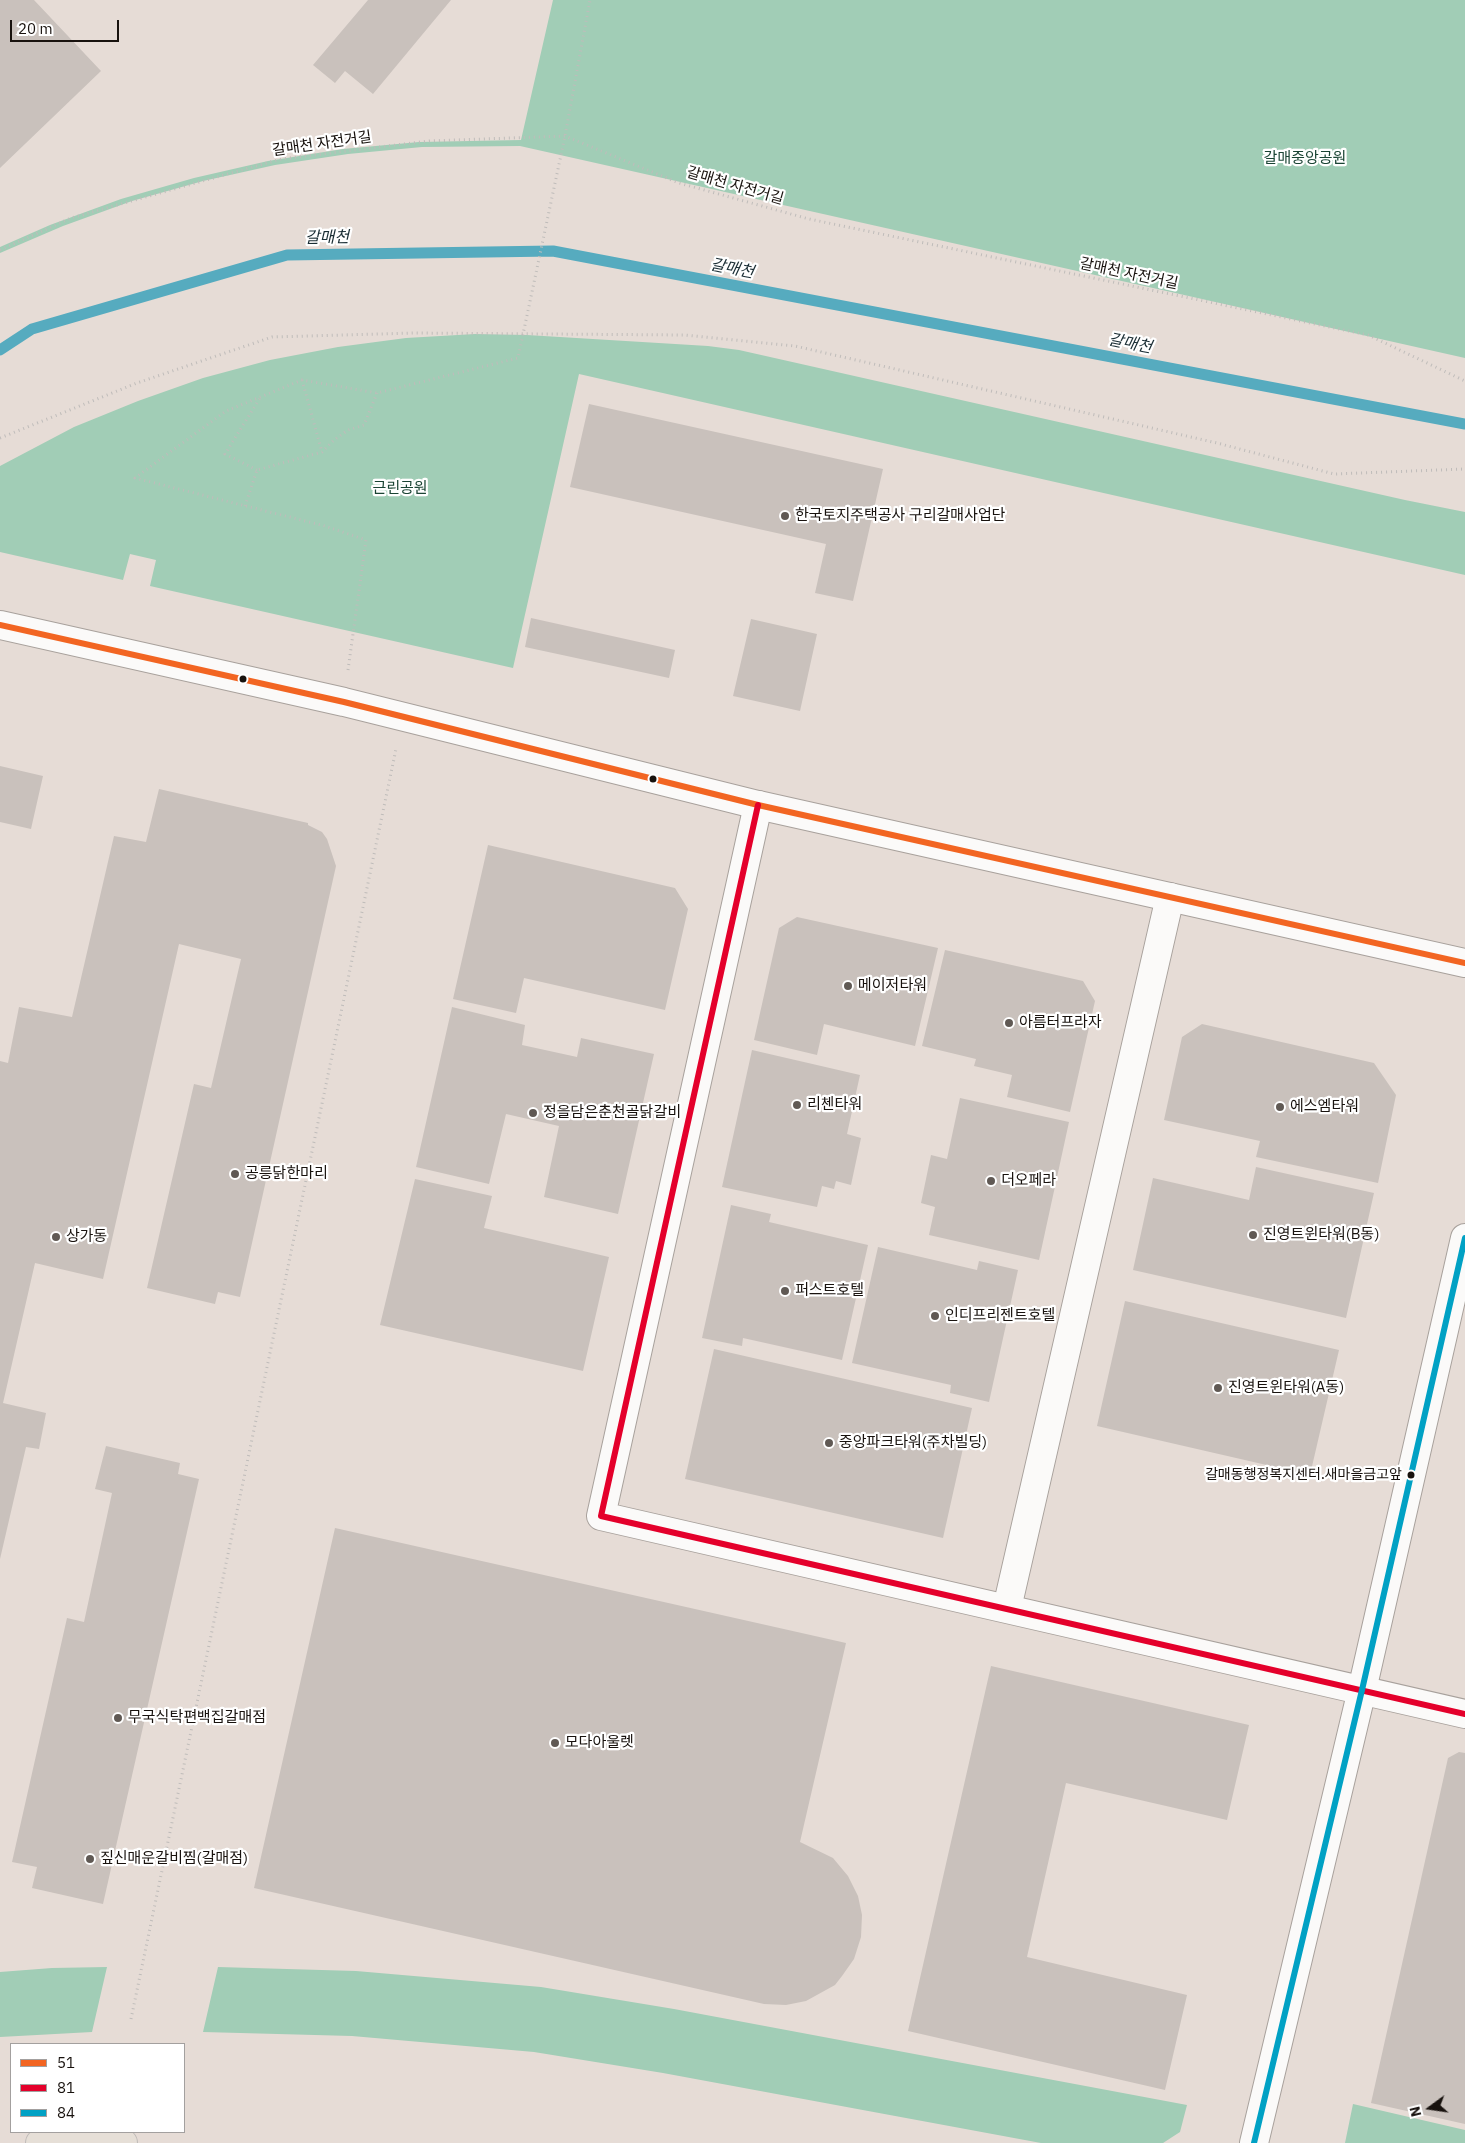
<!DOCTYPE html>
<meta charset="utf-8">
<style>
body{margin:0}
#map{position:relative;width:1465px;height:2143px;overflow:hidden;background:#e6dcd6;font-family:"IBM Plex Sans",sans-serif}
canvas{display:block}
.legend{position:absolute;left:10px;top:2043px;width:175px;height:90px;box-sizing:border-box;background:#fff;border:1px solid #a3a09f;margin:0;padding:6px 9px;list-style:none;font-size:15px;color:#18120e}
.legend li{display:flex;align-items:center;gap:10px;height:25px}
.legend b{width:25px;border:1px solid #a3a09f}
.north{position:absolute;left:1405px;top:2083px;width:50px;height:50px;-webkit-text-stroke:4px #fff;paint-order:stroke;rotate:256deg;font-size:14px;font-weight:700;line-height:20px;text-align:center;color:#18120e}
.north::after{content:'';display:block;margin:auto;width:18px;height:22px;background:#18120e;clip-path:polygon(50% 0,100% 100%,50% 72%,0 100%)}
.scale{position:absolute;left:10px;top:20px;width:109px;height:22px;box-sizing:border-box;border:2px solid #18120e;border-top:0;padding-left:6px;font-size:15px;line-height:18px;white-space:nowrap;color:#18120e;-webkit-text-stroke:4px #fff;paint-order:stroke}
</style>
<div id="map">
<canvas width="1465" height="2143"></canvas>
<ul class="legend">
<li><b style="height:6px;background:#f26522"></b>51</li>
<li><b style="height:6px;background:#e4002b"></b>81</li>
<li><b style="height:6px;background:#01a1c4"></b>84</li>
</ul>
<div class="north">N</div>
<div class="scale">20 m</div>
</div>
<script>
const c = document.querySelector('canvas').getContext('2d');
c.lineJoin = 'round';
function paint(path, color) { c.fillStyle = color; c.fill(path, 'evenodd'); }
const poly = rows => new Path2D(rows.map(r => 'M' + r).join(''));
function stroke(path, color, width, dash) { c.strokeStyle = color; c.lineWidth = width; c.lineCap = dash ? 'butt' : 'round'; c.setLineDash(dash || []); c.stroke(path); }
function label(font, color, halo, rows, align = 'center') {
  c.font = font + ' "IBM Plex Sans","Noto Sans KR",sans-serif'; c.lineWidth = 4.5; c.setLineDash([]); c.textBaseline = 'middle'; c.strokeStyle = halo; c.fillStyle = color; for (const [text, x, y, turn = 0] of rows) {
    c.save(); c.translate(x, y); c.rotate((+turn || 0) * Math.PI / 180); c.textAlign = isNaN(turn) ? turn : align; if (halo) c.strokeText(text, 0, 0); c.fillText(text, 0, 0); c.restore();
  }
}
const green = poly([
 [553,0,1465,0,1465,358,520,146,422,147,348,154,275,165,203,181,132,201,63,226,0,253,0,247,50,225,121,199,194,178,268,161,343,149,419,142,521,140],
 [475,334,527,335,708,346,739,350,1405,500,1465,512,1465,575,579,374,513,668,150,586,156,560,130,554,123,580,0,552,0,466,74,427,138,401,203,378,270,360,338,347,406,338],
 [107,1967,92,2032,0,2037,0,1972,52,1968],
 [218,1967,356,1971,541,1987,674,2009,1187,2105,1180,2132,1163,2143,1041,2143,663,2073,534,2052,352,2036,203,2032],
 [1353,2104,1465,2130,1465,2143,1345,2143]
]);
const stream = poly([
 [0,350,32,329,287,255,553,251,1465,424]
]);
const building = poly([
 [0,0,34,0,101,71,0,168],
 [368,0,451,0,373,94,345,71,335,83,313,65],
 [589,404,883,469,853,601,815,593,826,544,570,487],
 [531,618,675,650,669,678,525,647],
 [751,619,817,634,800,711,733,696],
 [0,766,43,776,31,829,0,822],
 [159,789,308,823,308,825,322,832,327,839,336,866,240,1297,218,1292,215,1304,147,1288,194,1084,211,1088,241,959,179,944,103,1279,35,1263,3,1403,46,1413,39,1449,26,1447,0,1559,0,1061,8,1063,19,1007,72,1017,114,836,146,842],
 [488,845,675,888,688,909,665,1010,524,978,516,1013,453,999],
 [797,917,938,948,915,1046,824,1024,817,1055,754,1040,779,928],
 [945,950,1083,981,1095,1001,1070,1112,1007,1097,1012,1075,974,1066,976,1059,922,1046],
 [452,1007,525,1025,522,1045,577,1057,581,1038,654,1054,618,1214,544,1197,559,1126,506,1114,489,1184,416,1167],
 [1202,1024,1374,1063,1396,1095,1378,1183,1256,1157,1260,1141,1164,1120,1182,1037],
 [752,1050,860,1075,847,1134,861,1138,851,1185,836,1181,834,1189,822,1186,817,1207,722,1187],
 [960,1098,1069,1122,1039,1260,929,1235,935,1207,921,1203,931,1155,947,1159],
 [1256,1167,1374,1193,1346,1318,1133,1270,1153,1178,1249,1200],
 [415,1179,492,1196,484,1228,609,1257,583,1371,380,1325],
 [731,1205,771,1214,769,1222,868,1245,842,1360,743,1338,742,1346,702,1338],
 [878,1247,977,1270,979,1261,1018,1270,989,1402,950,1393,951,1385,852,1363],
 [1125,1301,1339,1350,1310,1475,1097,1426],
 [714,1349,972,1408,943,1538,685,1479],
 [106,1446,180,1463,178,1474,199,1479,103,1904,32,1888,37,1867,12,1862,67,1618,84,1622,112,1493,95,1489],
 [335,1528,846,1643,800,1842,833,1858,848,1876,858,1896,862,1915,861,1937,854,1959,842,1976,835,1985,806,2001,786,2005,764,2004,254,1888],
 [991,1666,1249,1725,1227,1820,1066,1783,1027,1957,1187,1995,1165,2090,908,2031],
 [1459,1752,1465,1753,1465,2124,1371,2103,1448,1758]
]);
const path = poly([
 [0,250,71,218,281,159,429,141,565,136,679,183,809,219,1368,335,1465,381],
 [302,380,322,452],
 [0,438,137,383,272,337,414,333,684,335,795,346,1217,443,1334,474,1465,469],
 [257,470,225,454,260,398],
 [245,506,257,470,322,452,334,440,348,430,364,425,377,393],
 [348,670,366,540,325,526,135,478,226,411,302,380,377,393,518,358,565,136,590,0],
 [131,2019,396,749]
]);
const minor = poly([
 [758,805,601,1516,1465,1714],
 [1007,1608,1170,897]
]);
const tertiary = poly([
 [0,625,344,702,758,805,1465,963],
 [1254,2143,1362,1690,1465,1238]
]);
const primary = poly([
 [40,2143,123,2143]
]);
const bus1 = poly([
 [0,625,344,702,758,805,1465,963]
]);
const bus2 = poly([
 [758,805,601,1516,1465,1714]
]);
const bus3 = poly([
 [1254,2143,1362,1690,1465,1238]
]);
const markers = [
 [785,516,5,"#605954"],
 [243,679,4.5,"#18120e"],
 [653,779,4.5,"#18120e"],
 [848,986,5,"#605954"],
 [1009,1023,5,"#605954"],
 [797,1105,5,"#605954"],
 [1280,1107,5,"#605954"],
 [533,1113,5,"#605954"],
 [235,1174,5,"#605954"],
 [991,1181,5,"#605954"],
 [1253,1235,5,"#605954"],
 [56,1237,5,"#605954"],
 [785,1291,5,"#605954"],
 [935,1316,5,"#605954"],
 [1218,1388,5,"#605954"],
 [829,1443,5,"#605954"],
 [1411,1475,4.5,"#18120e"],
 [118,1718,5,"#605954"],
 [555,1743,5,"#605954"],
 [90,1859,5,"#605954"]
];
const busNames = [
 ["갈매동행정복지센터.새마을금고앞",1402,1475]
];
const streetNames = [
 ["갈매천 자전거길",322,144,-8],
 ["갈매천 자전거길",735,186,16],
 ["갈매천 자전거길",1129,274,12]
];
const parkNames = [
 ["갈매중앙공원",1305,159],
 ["근린공원",400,489]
];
const poiNames = [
 ["한국토지주택공사 구리갈매사업단",795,516],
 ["메이저타워",858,986],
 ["아름터프라자",1019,1023],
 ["리첸타워",807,1105],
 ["에스엠타워",1290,1107],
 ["정을담은춘천골닭갈비",543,1113],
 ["공릉닭한마리",245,1174],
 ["더오페라",1001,1181],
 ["진영트윈타워(B동)",1263,1235],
 ["상가동",66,1237],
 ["퍼스트호텔",795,1291],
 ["인디프리젠트호텔",945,1316],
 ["진영트윈타워(A동)",1228,1388],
 ["중앙파크타워(주차빌딩)",839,1443],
 ["무국식탁편백집갈매점",128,1718],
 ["모다아울렛",565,1743],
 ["짚신매운갈비찜(갈매점)",100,1859]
];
const waterNames = [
 ["갈매천",327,238,-1],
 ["갈매천",732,269,11],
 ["갈매천",1130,344,11]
];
paint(green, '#a1cdb6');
stroke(stream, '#56abbf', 11);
paint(building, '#c9c1bc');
stroke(minor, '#a8a19c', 30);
stroke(tertiary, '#a8a19c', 30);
stroke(primary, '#bfbab7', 30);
stroke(path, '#bfbcba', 3, [1, 4]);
stroke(minor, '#fbfaf9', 28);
stroke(tertiary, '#fbfaf9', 28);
stroke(primary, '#e6dfd7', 28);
stroke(bus1, '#f26522', 6);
stroke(bus2, '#e4002b', 6);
stroke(bus3, '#01a1c4', 6);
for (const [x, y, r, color] of markers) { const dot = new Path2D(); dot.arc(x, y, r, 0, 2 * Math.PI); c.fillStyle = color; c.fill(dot); stroke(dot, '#fff', 2); }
label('14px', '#18120e', '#fff', busNames, 'right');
label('15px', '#18120e', '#fff', streetNames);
label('15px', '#1a4434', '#fff', parkNames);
label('15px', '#18120e', '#fff', poiNames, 'left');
label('italic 16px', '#1a2d34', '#fff', waterNames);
</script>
